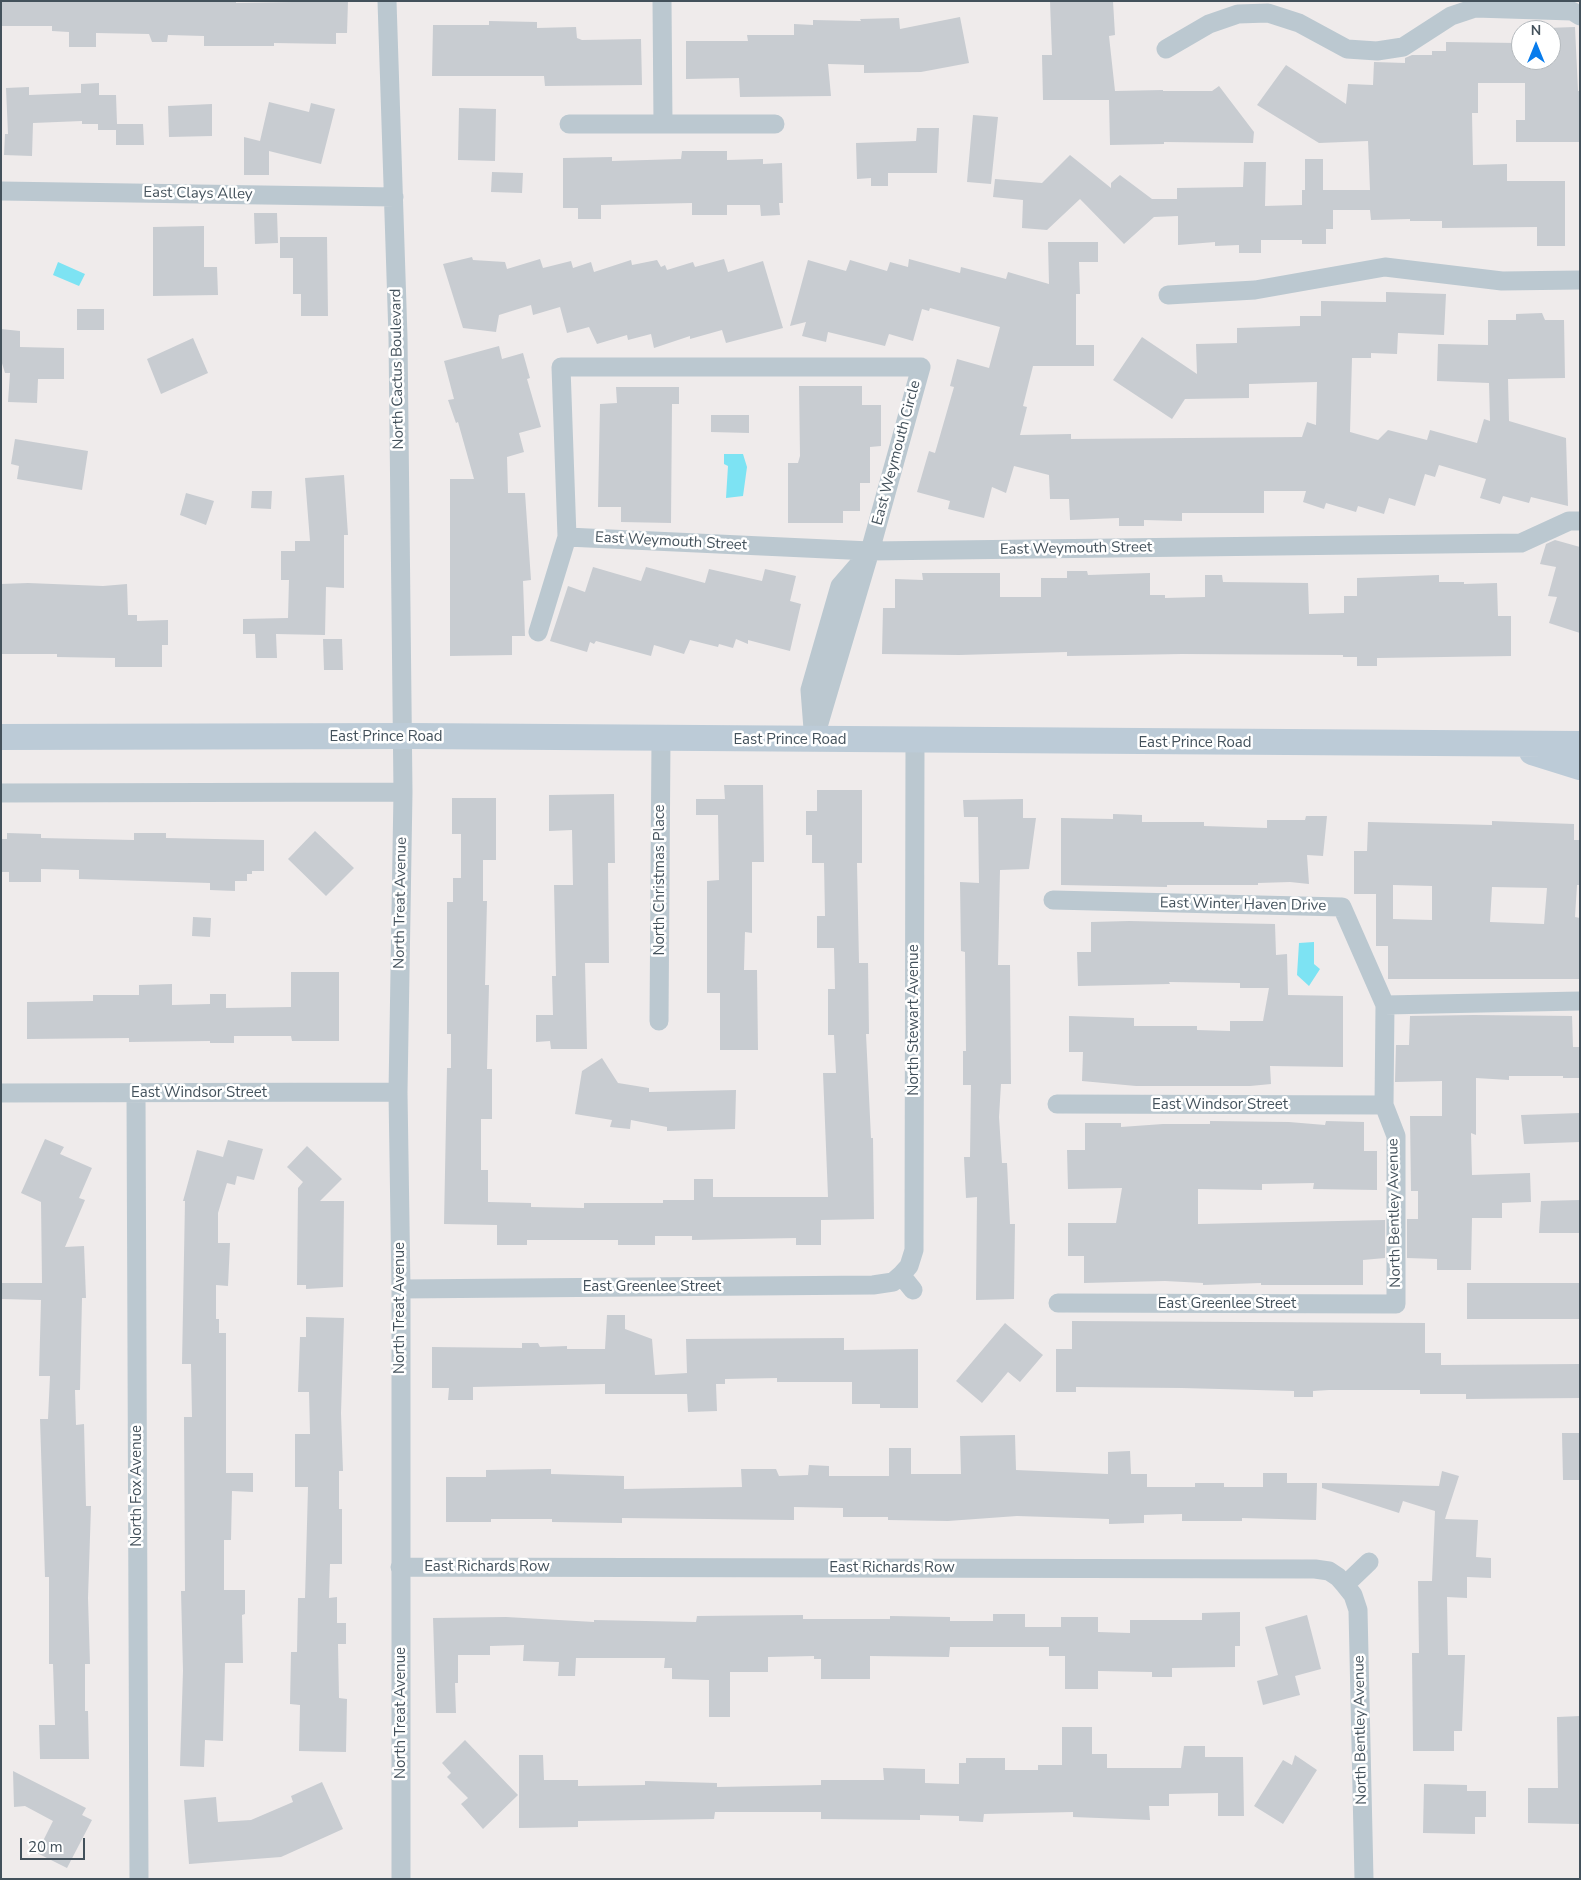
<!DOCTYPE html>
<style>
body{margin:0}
#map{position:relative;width:1581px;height:1880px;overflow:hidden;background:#efebeb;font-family:"Nunito Sans",sans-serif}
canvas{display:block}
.frame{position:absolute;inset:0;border:2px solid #43515b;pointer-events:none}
.north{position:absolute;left:1511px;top:20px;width:50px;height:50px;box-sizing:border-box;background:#fff;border:1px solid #b4b9bd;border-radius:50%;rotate:0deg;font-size:14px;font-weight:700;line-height:20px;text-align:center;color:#43515b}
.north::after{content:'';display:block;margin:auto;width:18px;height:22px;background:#087cec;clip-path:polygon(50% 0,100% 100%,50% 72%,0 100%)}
.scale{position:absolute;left:20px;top:1838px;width:65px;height:22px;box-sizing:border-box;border:2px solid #43515b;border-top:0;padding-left:6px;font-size:15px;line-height:18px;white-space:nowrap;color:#43515b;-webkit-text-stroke:4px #fff;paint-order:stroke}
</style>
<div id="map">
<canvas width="1581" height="1880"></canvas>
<div class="frame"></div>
<div class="north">N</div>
<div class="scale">20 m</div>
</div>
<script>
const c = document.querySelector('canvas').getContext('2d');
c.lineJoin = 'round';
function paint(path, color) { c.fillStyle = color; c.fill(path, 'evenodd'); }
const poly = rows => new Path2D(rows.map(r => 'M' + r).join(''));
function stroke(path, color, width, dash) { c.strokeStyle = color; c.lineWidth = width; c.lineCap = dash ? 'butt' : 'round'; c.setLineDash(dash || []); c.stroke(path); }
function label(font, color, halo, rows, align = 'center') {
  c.font = font + ' "Nunito Sans",sans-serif'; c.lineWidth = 5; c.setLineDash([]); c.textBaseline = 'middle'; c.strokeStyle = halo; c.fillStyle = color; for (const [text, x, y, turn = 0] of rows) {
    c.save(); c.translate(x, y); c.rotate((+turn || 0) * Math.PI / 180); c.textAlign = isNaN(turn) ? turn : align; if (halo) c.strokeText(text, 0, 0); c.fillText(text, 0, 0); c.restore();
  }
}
const water = poly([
 [58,262,85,274,79,286,53,275],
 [724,454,743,454,747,467,743,496,726,498,728,466,724,464],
 [1314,942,1314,964,1320,969,1309,986,1297,975,1299,943]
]);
const building = poly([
 [1,1,236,1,236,3,348,1,347,33,336,33,336,44,274,43,274,46,204,46,204,36,168,35,167,42,152,42,149,34,96,33,96,47,69,47,69,32,52,31,52,26,1,26],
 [1050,1,1113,1,1115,35,1109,36,1115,91,1163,90,1163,91,1212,91,1219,86,1254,132,1253,143,1164,142,1164,144,1110,145,1109,100,1043,100,1042,55,1052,55],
 [960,17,969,63,921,72,864,73,864,65,828,64,831,96,740,97,739,78,686,79,686,41,748,41,747,35,794,35,794,24,813,25,813,20,861,21,860,19,899,18,900,29],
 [489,21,537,22,537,28,576,27,577,38,582,40,641,39,642,85,545,86,544,76,432,76,433,25,489,25],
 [1575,27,1578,91,1580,91,1580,142,1516,142,1516,120,1525,120,1525,83,1478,83,1478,113,1472,113,1473,165,1507,164,1507,181,1565,181,1565,246,1537,246,1537,227,1442,228,1442,221,1410,221,1410,219,1371,220,1370,210,1333,210,1333,229,1326,229,1326,244,1302,244,1302,240,1261,240,1261,253,1239,253,1239,245,1215,246,1215,242,1178,245,1178,216,1154,217,1124,244,1080,199,1047,230,1022,228,1023,200,993,197,995,179,1042,183,1070,155,1111,188,1111,183,1120,175,1152,199,1177,199,1177,188,1243,187,1244,162,1266,162,1265,206,1302,205,1302,190,1305,190,1305,159,1323,159,1323,190,1370,190,1368,141,1319,143,1257,105,1286,65,1346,104,1348,84,1373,85,1374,62,1405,63,1405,58,1412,55,1432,55,1432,51,1446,51,1446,42,1518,43,1518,29],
 [1521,30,1551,30,1551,60,1521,60],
 [99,83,99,95,116,95,117,124,143,124,144,145,116,145,116,130,98,130,98,124,82,124,82,121,33,123,32,156,4,155,5,134,8,134,6,88,29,87,29,95,81,93,81,84],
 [269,102,309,112,311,103,335,109,321,164,269,151,269,175,244,175,244,137,260,141],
 [212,104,212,136,169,137,168,106],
 [459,108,496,109,495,161,458,160],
 [973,115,998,117,991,184,967,182],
 [917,128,939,128,937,173,888,173,888,186,871,186,871,178,857,179,856,143,916,141],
 [682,151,727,151,727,160,763,159,763,164,782,163,783,203,779,203,780,215,761,216,760,205,727,205,727,215,692,215,692,203,601,205,601,219,578,219,578,208,563,208,563,158,612,157,612,161,681,159],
 [492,172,523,173,522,193,491,192],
 [254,213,277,213,278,243,255,244],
 [204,226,204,267,217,267,218,295,153,296,153,227],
 [280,237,327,237,328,316,301,316,301,294,293,294,293,258,280,258],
 [1048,242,1098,242,1098,262,1079,262,1080,294,1076,294,1076,345,1094,345,1094,366,1033,366,1023,406,1027,407,1020,435,1071,434,1071,439,1302,437,1307,422,1316,425,1317,382,1249,384,1249,398,1185,399,1172,419,1113,380,1142,337,1197,374,1196,344,1237,343,1237,328,1300,326,1300,316,1321,316,1321,301,1386,302,1386,292,1446,294,1444,335,1398,333,1397,354,1371,353,1371,358,1352,358,1350,432,1378,440,1388,430,1427,440,1430,430,1477,443,1484,419,1490,421,1489,383,1437,381,1438,344,1488,345,1488,320,1516,320,1516,314,1542,313,1545,320,1564,320,1565,378,1508,379,1509,421,1566,438,1568,506,1531,497,1529,503,1503,496,1500,504,1480,498,1486,479,1439,465,1435,477,1425,474,1415,506,1389,498,1384,514,1358,506,1356,512,1326,503,1324,509,1303,502,1306,491,1264,491,1264,513,1182,513,1182,521,1144,520,1144,526,1119,526,1119,518,1070,520,1069,499,1050,499,1049,475,1014,466,1006,493,992,487,984,518,948,509,950,501,917,492,924,468,929,451,935,453,954,387,950,386,957,359,989,368,1000,327,930,308,929,311,922,309,913,341,889,334,885,346,828,332,826,342,802,336,806,322,790,326,808,260,846,271,850,260,887,271,890,262,908,267,909,259,960,273,961,267,1006,279,1008,272,1049,284],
 [472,257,473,260,505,262,507,269,540,259,543,268,571,261,573,268,591,262,594,272,631,260,632,265,657,260,661,267,665,265,667,270,693,262,695,267,724,259,728,272,763,261,783,328,726,343,722,330,690,339,690,336,654,348,651,334,628,340,627,335,597,344,589,327,567,333,560,307,533,315,531,305,499,315,496,332,463,328,443,264],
 [77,309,104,309,104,330,77,330],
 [1,329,20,331,20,347,64,348,64,379,38,379,37,403,8,402,10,373,5,373,1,360],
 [193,338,208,373,161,394,147,359],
 [499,346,502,359,523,353,530,378,527,379,541,427,519,433,524,452,507,457,508,493,525,493,531,580,523,581,525,636,512,636,512,655,450,656,450,479,474,479,458,422,456,423,448,400,454,399,444,361],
 [799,386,862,386,862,405,881,405,881,446,870,447,870,483,860,483,860,511,843,511,843,523,788,523,788,463,798,463,800,456],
 [616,387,679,387,679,404,672,404,671,523,621,522,621,507,598,507,600,404,617,403],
 [711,415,749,415,749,433,711,432],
 [15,439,88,451,82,490,17,479,19,466,11,464],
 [344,475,348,535,344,535,344,588,326,587,325,635,276,634,277,658,256,658,255,634,243,634,243,619,288,618,289,580,281,580,281,551,295,551,295,541,310,541,305,478],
 [252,491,272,491,271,509,251,508],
 [186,493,214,501,206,525,180,515],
 [1555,540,1580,547,1580,633,1549,623,1557,597,1548,596,1556,567,1540,564,1546,544],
 [593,567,641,581,646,567,705,583,709,569,762,581,765,569,796,576,790,601,801,604,790,651,748,640,748,644,736,639,733,648,719,644,718,647,690,640,684,654,654,645,651,656,596,641,594,644,590,642,587,652,550,641,568,586,585,592],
 [1067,571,1087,571,1088,575,1150,573,1150,595,1165,595,1165,598,1205,597,1205,575,1222,575,1223,582,1308,583,1309,614,1344,613,1344,596,1357,596,1357,578,1439,575,1439,582,1464,582,1464,584,1497,583,1498,616,1511,616,1511,656,1377,658,1377,666,1357,666,1357,657,1343,657,1343,655,1182,654,1067,656,1067,652,959,655,882,654,883,608,895,608,895,579,923,580,922,573,1000,573,1000,597,1041,597,1041,578,1067,578],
 [28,583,103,586,127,584,128,615,137,615,137,621,168,620,168,645,162,645,162,667,115,667,115,658,57,657,57,654,1,654,1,584],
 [323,639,342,639,343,670,324,670],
 [724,785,763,785,764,862,752,862,752,933,745,932,744,970,757,970,758,1050,720,1050,720,993,707,993,707,881,719,880,718,815,696,815,696,799,725,799],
 [817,790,862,790,862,863,857,863,859,963,868,963,869,1034,866,1034,871,1138,873,1138,874,1219,821,1220,821,1245,796,1245,796,1238,692,1240,692,1236,655,1236,655,1245,618,1245,618,1240,527,1240,527,1245,497,1245,497,1225,444,1224,447,1068,451,1068,451,1034,447,1034,447,902,453,902,453,878,461,878,461,834,452,834,452,798,496,798,496,860,483,860,483,901,487,901,485,985,489,985,487,1069,492,1069,492,1119,481,1119,481,1170,488,1170,488,1202,531,1203,531,1207,584,1208,584,1203,663,1203,663,1200,694,1200,694,1179,713,1179,713,1197,828,1197,823,1073,836,1073,834,1035,828,1035,828,989,835,989,834,948,817,948,817,916,825,916,824,863,812,863,812,835,806,835,806,811,817,811],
 [614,794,615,863,608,863,609,963,585,963,587,1049,551,1049,550,1041,536,1042,536,1015,553,1015,552,976,556,976,554,885,573,885,572,830,549,831,549,795],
 [1023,799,1023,818,1036,818,1029,869,1000,870,998,965,1010,965,1011,1084,1001,1084,999,1117,1002,1163,1007,1163,1010,1224,1015,1224,1014,1299,976,1300,977,1197,966,1198,964,1157,970,1157,971,1085,963,1085,963,1051,966,1051,965,952,961,951,960,882,979,883,978,817,964,817,963,800],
 [1113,814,1142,815,1142,822,1204,822,1204,826,1267,828,1267,820,1305,820,1306,816,1327,816,1323,856,1307,855,1309,884,1290,882,1258,883,1258,885,1167,885,1167,887,1061,885,1061,818,1113,819],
 [1492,821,1574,824,1574,840,1580,840,1580,885,1577,885,1575,917,1580,918,1580,979,1388,979,1388,946,1376,946,1376,894,1354,894,1354,851,1367,851,1368,822,1492,825],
 [1393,885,1432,886,1432,920,1393,919],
 [1492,887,1547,888,1544,924,1490,922],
 [315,831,354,868,326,896,288,859],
 [7,833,41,834,41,838,134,840,134,833,166,833,166,838,264,840,264,871,252,871,252,874,247,874,247,881,235,881,235,891,210,890,210,883,79,879,79,870,41,869,41,882,9,882,9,872,1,872,1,839,7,839],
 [193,917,211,918,210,937,192,936],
 [1129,921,1275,924,1276,955,1287,954,1288,995,1343,996,1343,1067,1270,1066,1271,1084,1250,1086,1136,1086,1082,1081,1083,1052,1069,1052,1069,1016,1134,1018,1134,1026,1197,1026,1197,1030,1230,1031,1230,1021,1263,1021,1269,988,1240,988,1240,983,1169,982,1170,984,1078,986,1077,952,1091,952,1091,922],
 [291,972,339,972,339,1041,292,1041,291,1036,234,1036,234,1043,210,1043,210,1041,129,1042,129,1038,27,1039,27,1002,93,1001,93,995,139,995,139,985,172,984,172,1005,210,1004,210,994,226,994,226,1008,291,1007],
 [1474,1015,1572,1016,1573,1047,1580,1047,1580,1078,1563,1078,1563,1076,1509,1076,1509,1080,1476,1078,1476,1135,1471,1133,1472,1175,1530,1173,1531,1202,1502,1203,1502,1218,1472,1218,1471,1270,1437,1270,1437,1259,1407,1258,1407,1219,1418,1219,1418,1191,1411,1191,1410,1116,1442,1116,1442,1081,1395,1082,1396,1045,1409,1045,1410,1016],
 [602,1058,618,1083,649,1088,649,1092,736,1090,735,1129,667,1131,667,1127,631,1120,630,1129,610,1127,612,1120,575,1114,582,1071],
 [1580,1113,1580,1142,1524,1144,1521,1115],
 [1210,1121,1289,1122,1325,1125,1326,1121,1364,1122,1364,1151,1377,1151,1377,1190,1313,1189,1314,1183,1262,1184,1262,1190,1198,1189,1198,1224,1385,1220,1385,1258,1363,1260,1363,1285,1261,1285,1261,1283,1203,1285,1203,1283,1165,1281,1084,1283,1084,1256,1068,1256,1068,1223,1116,1223,1122,1188,1068,1189,1067,1150,1085,1150,1085,1123,1121,1123,1121,1127,1163,1124,1210,1124],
 [45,1139,64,1147,60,1154,92,1168,79,1198,85,1200,65,1247,84,1246,86,1298,82,1298,80,1390,75,1390,76,1425,84,1424,86,1506,91,1506,88,1598,90,1664,85,1664,85,1711,88,1711,89,1759,40,1759,39,1725,55,1725,53,1664,49,1664,49,1577,45,1577,40,1419,48,1419,50,1376,39,1376,41,1300,1,1299,1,1283,42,1283,41,1202,21,1193],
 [228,1140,263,1149,254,1180,237,1176,235,1185,227,1183,218,1213,218,1243,230,1243,228,1286,216,1285,216,1319,219,1319,219,1333,226,1333,226,1473,253,1473,253,1492,232,1491,231,1540,224,1540,224,1590,245,1590,245,1614,242,1615,243,1663,225,1663,223,1741,205,1740,204,1767,180,1766,183,1671,181,1591,185,1591,184,1417,192,1417,191,1364,182,1364,185,1201,183,1201,197,1150,223,1157],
 [307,1146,342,1179,320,1201,344,1201,343,1287,306,1289,306,1285,297,1285,298,1188,303,1182,287,1167],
 [1580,1200,1580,1233,1539,1233,1541,1201],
 [1467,1283,1580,1283,1580,1319,1467,1319],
 [607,1315,625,1315,625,1329,652,1339,655,1375,687,1373,686,1339,844,1338,844,1350,918,1349,918,1408,880,1408,880,1404,852,1404,852,1382,777,1382,777,1378,725,1379,725,1384,716,1384,717,1411,688,1412,687,1394,605,1394,605,1384,473,1387,473,1400,448,1400,449,1388,432,1388,432,1347,522,1348,522,1343,538,1343,540,1347,567,1346,567,1349,605,1349],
 [306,1317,344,1318,341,1413,343,1471,339,1471,339,1509,342,1509,342,1564,330,1564,329,1598,337,1597,337,1623,346,1623,346,1644,338,1644,339,1698,347,1699,346,1752,299,1751,300,1705,290,1704,291,1652,297,1652,298,1598,305,1598,308,1487,295,1487,295,1434,310,1434,309,1392,298,1392,300,1337,306,1337],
 [1072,1321,1425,1323,1425,1353,1441,1353,1441,1365,1580,1364,1580,1398,1466,1399,1466,1394,1420,1394,1420,1390,1329,1390,1313,1391,1313,1397,1294,1397,1294,1391,1182,1388,1076,1387,1076,1392,1056,1392,1056,1349,1072,1349],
 [1005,1323,1043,1355,1020,1382,1008,1372,982,1403,956,1381],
 [1562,1433,1580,1433,1580,1480,1563,1480],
 [1015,1435,1016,1470,1108,1474,1108,1452,1130,1451,1131,1474,1147,1474,1147,1487,1195,1487,1195,1483,1224,1483,1224,1487,1263,1487,1263,1473,1287,1473,1287,1483,1317,1483,1316,1520,1242,1518,1242,1521,1182,1521,1182,1514,1144,1515,1144,1523,1109,1524,1109,1519,1017,1516,948,1521,888,1520,888,1517,843,1517,843,1508,794,1507,794,1520,622,1518,622,1523,552,1522,552,1519,491,1519,491,1522,446,1522,446,1477,486,1477,486,1470,551,1469,551,1474,624,1476,624,1489,742,1487,741,1469,776,1469,779,1476,808,1475,809,1465,829,1466,829,1476,889,1476,889,1448,911,1448,911,1474,961,1474,960,1436],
 [1442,1471,1459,1476,1445,1519,1478,1520,1476,1557,1491,1558,1491,1578,1467,1577,1467,1598,1447,1597,1448,1655,1465,1655,1462,1731,1454,1731,1454,1751,1413,1751,1412,1653,1419,1653,1418,1581,1432,1581,1435,1511,1403,1501,1399,1513,1322,1488,1322,1483,1439,1486],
 [1240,1612,1240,1646,1235,1646,1235,1667,1172,1668,1172,1677,1152,1677,1152,1672,1098,1671,1098,1689,1065,1689,1065,1656,1049,1656,1049,1647,950,1647,949,1657,870,1656,870,1679,821,1679,821,1659,814,1659,814,1656,768,1657,768,1672,730,1672,730,1717,709,1717,709,1680,672,1679,672,1668,664,1668,665,1658,576,1658,575,1676,558,1676,559,1662,523,1661,524,1645,490,1646,490,1655,458,1655,458,1683,455,1683,456,1713,436,1713,433,1618,506,1617,594,1622,594,1620,696,1622,697,1616,803,1615,803,1619,890,1619,890,1616,950,1617,950,1621,993,1621,993,1614,1025,1614,1025,1627,1061,1627,1061,1617,1098,1617,1098,1632,1130,1633,1130,1620,1202,1620,1202,1613],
 [1307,1615,1321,1669,1295,1676,1300,1695,1263,1705,1257,1681,1278,1675,1265,1627],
 [1580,1716,1580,1824,1528,1823,1528,1788,1558,1788,1557,1717],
 [1062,1727,1092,1727,1092,1754,1107,1754,1107,1768,1181,1768,1184,1746,1205,1746,1205,1757,1243,1757,1244,1816,1218,1816,1218,1793,1169,1794,1169,1806,1149,1806,1150,1820,1073,1817,1073,1812,984,1814,983,1822,959,1821,959,1816,920,1815,920,1820,821,1819,821,1812,715,1812,714,1819,578,1821,578,1827,519,1828,519,1755,543,1755,544,1780,578,1780,578,1786,645,1785,645,1781,717,1783,717,1787,821,1785,821,1780,884,1780,883,1768,925,1769,925,1783,959,1784,959,1763,966,1763,966,1758,1005,1758,1005,1770,1038,1770,1038,1765,1062,1765],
 [465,1740,518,1795,483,1829,461,1804,468,1798,447,1777,451,1773,442,1763],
 [1295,1755,1317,1770,1283,1824,1254,1806,1283,1760,1292,1765],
 [13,1771,86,1808,82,1815,92,1820,67,1868,37,1853,53,1821,25,1806,14,1807],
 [322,1782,343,1829,281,1857,189,1864,184,1800,216,1797,218,1822,251,1820,293,1802,291,1796],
 [1424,1784,1467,1785,1467,1791,1486,1791,1486,1817,1475,1817,1475,1834,1423,1833]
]);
const minor = poly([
 [387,1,398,337,403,792,398,1092,401,1289,401,1879],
 [662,1,663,124],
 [1166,49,1209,24,1238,14,1268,13,1299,23,1347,49,1377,51,1403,47,1451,16,1475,8,1572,11,1580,16],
 [569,124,775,124],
 [1,191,394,197],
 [1168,295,1255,290,1385,267,1502,281,1580,280],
 [538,632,567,537],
 [813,729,810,690,840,586,866,556],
 [814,740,870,551,921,367,561,367,567,537,870,551,1521,543,1569,521,1580,521],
 [1,793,403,792],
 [1053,900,1342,907,1385,1005,1580,1001],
 [659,1021,661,739],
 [1,1093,398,1092],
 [136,1093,139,1879],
 [1057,1104,1384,1105],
 [401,1289,873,1285,893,1282,901,1275],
 [913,1290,901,1275,909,1266,914,1250,915,741],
 [1058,1303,1396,1304,1396,1136,1384,1105,1385,1005],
 [400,1567,1315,1569,1329,1571,1338,1577,1345,1585,1369,1562],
 [1345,1585,1353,1595,1358,1610,1364,1879]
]);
const secondary = poly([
 [1,737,409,736,1580,744],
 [1532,752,1580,767]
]);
const streetNames = [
 ["East Clays Alley",198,194,1],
 ["North Cactus Boulevard",398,369,-91],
 ["East Weymouth Circle",897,453,-75],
 ["East Weymouth Street",671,542,3],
 ["East Weymouth Street",1076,549,-1],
 ["East Prince Road",386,737],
 ["East Prince Road",790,740],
 ["East Prince Road",1195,743],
 ["North Christmas Place",660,880,-90],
 ["North Treat Avenue",401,903,-89],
 ["East Winter Haven Drive",1243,905,1],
 ["North Stewart Avenue",914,1020,-90],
 ["East Windsor Street",199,1093],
 ["East Windsor Street",1220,1105],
 ["North Bentley Avenue",1395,1213,-91],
 ["East Greenlee Street",652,1287],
 ["East Greenlee Street",1227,1304],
 ["North Treat Avenue",400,1308,-90],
 ["North Fox Avenue",137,1486,-90],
 ["East Richards Row",487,1567],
 ["East Richards Row",892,1568],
 ["North Treat Avenue",401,1713,-90],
 ["North Bentley Avenue",1361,1730,-91]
];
paint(water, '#7de3f3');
paint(building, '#c8ccd1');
stroke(minor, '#bbc8d0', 19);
stroke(secondary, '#bccbd7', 26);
label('15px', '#43515b', '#fff', streetNames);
</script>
